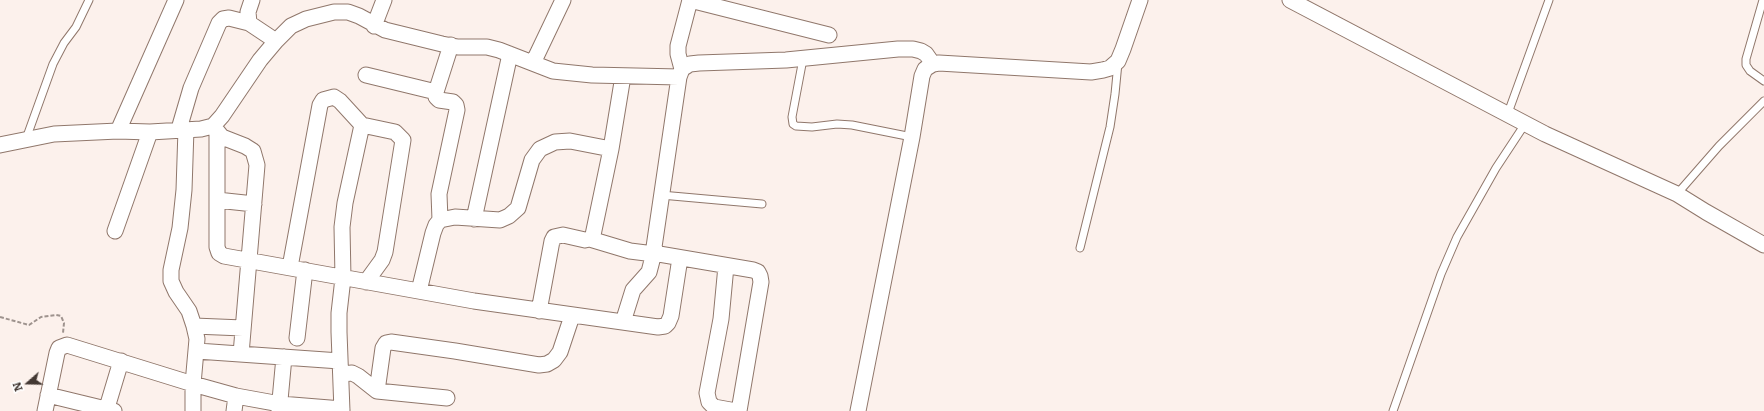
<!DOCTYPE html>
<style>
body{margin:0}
#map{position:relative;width:1764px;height:411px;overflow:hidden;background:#fcf1ec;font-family:Literata,serif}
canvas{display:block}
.north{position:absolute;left:8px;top:363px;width:40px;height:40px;-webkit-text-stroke:3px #fff;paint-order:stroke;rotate:250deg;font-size:11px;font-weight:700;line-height:16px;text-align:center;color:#433833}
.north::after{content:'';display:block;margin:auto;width:14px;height:18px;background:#433833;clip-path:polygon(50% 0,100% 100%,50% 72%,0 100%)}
</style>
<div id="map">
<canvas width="1764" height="411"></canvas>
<div class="north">N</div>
</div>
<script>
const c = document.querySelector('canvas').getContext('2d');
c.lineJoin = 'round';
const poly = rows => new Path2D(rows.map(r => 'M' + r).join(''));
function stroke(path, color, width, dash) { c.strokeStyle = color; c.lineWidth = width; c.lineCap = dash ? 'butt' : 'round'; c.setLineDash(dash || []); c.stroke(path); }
const path = poly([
 [0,317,29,325,41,317,56,315,61,316,64,323,63,333]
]);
const service = poly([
 [1763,0,1746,59,1746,65,1750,71,1764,81],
 [803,59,792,117,793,124,796,126,812,127,837,124,852,125,912,137],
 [1508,113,1549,0],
 [26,139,53,64,64,43,76,27,89,0],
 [1677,194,1719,146,1764,101],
 [661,195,762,204],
 [1080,248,1110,127,1115,94,1118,63],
 [1393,411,1441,274,1457,237,1496,168,1525,124]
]);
const minor = poly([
 [252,0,248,12,249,23,276,41],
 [690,0,829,35],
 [1290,0,1545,134,1677,194,1706,212,1764,245],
 [374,26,384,0],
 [533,63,563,0],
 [682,69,678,54,678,46,690,0],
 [366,75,436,92],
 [213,126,222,137,245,146,253,151,257,165,241,354],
 [179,129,191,88,219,23,223,19,229,18,249,23],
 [186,129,184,190,180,228,171,270,171,281,176,292,189,311,194,326,197,339,193,384,193,411],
 [118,131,176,0],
 [217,132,217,247,219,253,224,256,474,301,658,327,665,326,668,323,671,316,680,258],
 [0,145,54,134,118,131,150,132,201,129,213,126,222,116,260,60,276,41,291,26,306,19,334,12,348,12,359,16,385,30,442,44,458,47,487,47,499,50,553,71,592,75,679,77],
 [217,200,254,204],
 [474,219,510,54],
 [440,220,439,194,457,110,456,105,453,102,439,100,436,97,436,92,451,45],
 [115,231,150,132],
 [590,239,630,251,654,254],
 [726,266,721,319,707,393,709,402,714,407,736,411],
 [290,267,320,105,323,100,334,97,340,101,362,125,395,132,403,140,385,252,382,260,366,282],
 [419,291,433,233,436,225,440,220,455,217,500,220,509,216,518,208,532,160,540,149,555,142,570,141,611,149],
 [539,311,552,241,554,237,563,235,585,240,590,239,593,235,611,149,623,76],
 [623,322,633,290,649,272,655,249],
 [194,326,243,328],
 [297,338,305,270],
 [197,351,340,361],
 [342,374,352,373,358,376,377,391,447,398],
 [377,391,383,348,386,343,391,342,455,351,539,365,547,364,554,360,560,352,572,316],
 [48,395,114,411],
 [45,411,57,353,59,348,67,345,193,384,236,396,280,404,342,409],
 [106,411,121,361],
 [234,411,236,396],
 [279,411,284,357],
 [342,411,339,332,339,313,343,278,342,227,345,203,362,125],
 [739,411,761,282,760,276,758,272,753,270,659,254,656,252,654,247,679,77,682,69,690,64,699,63,786,60,898,49,913,49,921,51,926,54,933,64],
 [858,411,912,137,922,76,925,69,933,64,939,63,1091,72,1103,70,1110,68,1118,61,1123,49,1140,0]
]);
stroke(service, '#90776b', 9);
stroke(minor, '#90776b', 17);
stroke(path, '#9e938e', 2, [4, 2]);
stroke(service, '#fff', 7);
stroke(minor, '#fff', 15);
</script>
